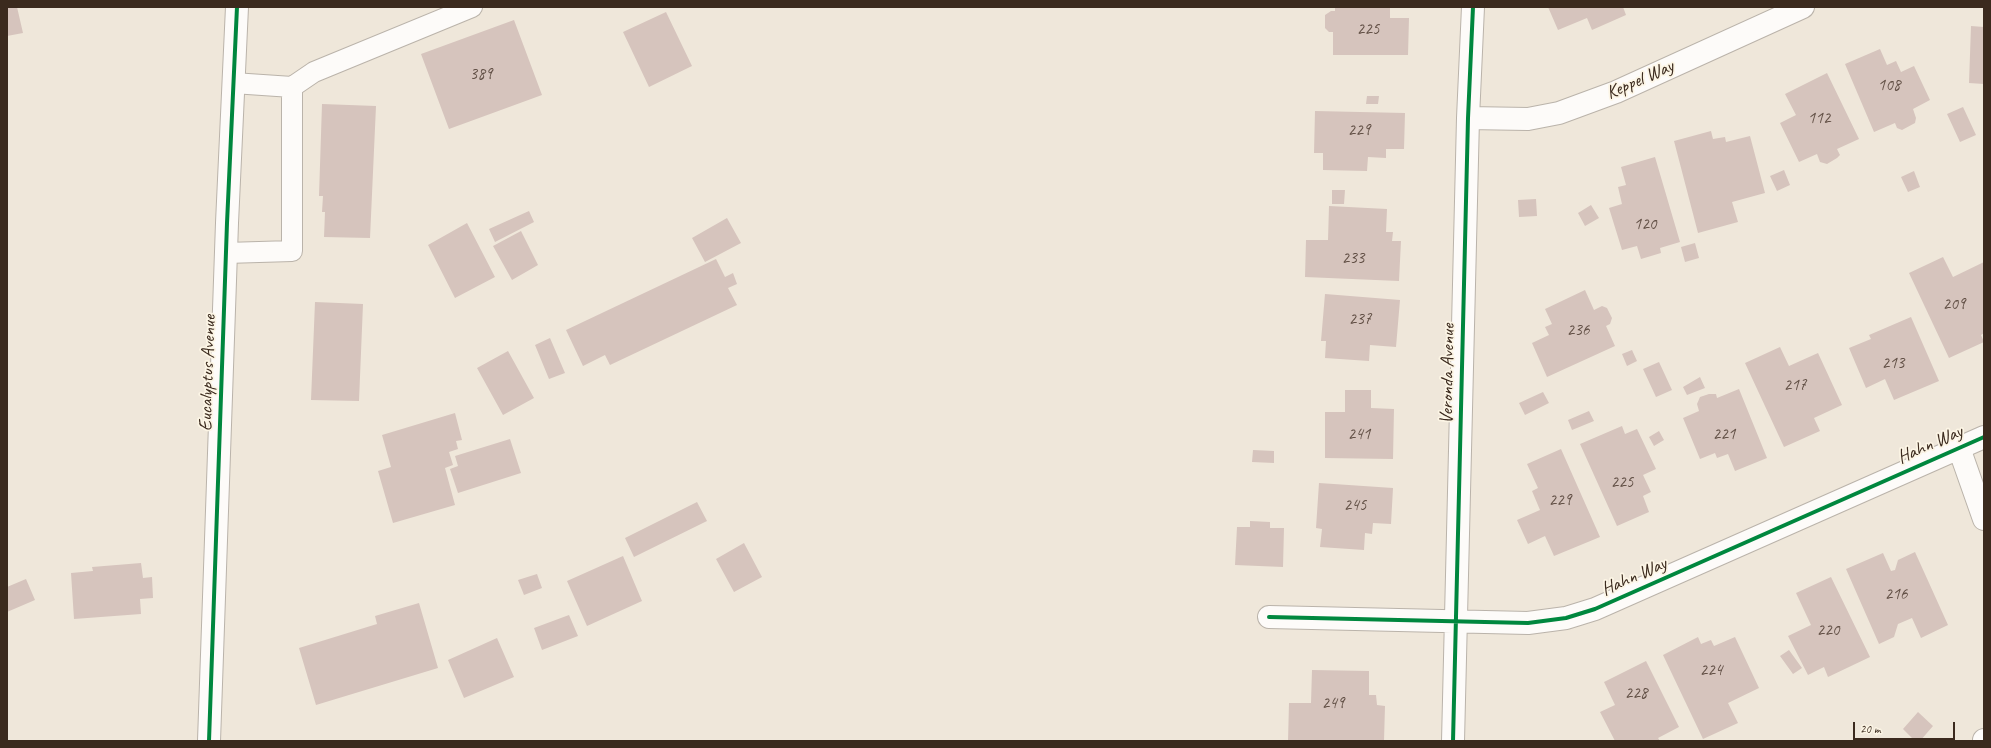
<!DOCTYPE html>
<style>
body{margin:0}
#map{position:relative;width:1991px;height:748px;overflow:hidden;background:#efe7da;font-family:Caveat,sans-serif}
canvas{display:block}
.frame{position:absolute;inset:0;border:8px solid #3b2a1e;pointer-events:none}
.scale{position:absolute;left:1853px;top:722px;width:102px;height:18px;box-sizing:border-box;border:2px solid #3b2a1e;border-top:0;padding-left:5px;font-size:12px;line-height:14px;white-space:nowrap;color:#3b2a1e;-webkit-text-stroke:3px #fcf5e5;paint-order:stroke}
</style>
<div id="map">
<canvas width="1991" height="748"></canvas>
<div class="frame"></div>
<div class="scale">20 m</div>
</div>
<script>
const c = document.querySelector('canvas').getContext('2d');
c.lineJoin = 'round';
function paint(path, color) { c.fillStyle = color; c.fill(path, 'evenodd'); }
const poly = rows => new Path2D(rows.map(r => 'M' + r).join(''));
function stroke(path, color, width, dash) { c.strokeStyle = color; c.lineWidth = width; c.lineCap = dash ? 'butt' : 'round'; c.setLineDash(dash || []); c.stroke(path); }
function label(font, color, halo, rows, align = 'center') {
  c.font = font + ' Caveat,sans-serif'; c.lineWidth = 3.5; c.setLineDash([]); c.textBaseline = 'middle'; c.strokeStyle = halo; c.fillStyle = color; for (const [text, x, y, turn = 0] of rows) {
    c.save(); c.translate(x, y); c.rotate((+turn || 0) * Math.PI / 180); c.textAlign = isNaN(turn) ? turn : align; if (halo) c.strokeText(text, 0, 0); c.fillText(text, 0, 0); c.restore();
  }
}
const building = poly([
 [7,7,17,7,23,33,7,36],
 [1335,7,1390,8,1390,18,1409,18,1408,55,1333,55,1333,32,1329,32,1325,28,1325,15,1331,11,1335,11],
 [1548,7,1623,7,1626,15,1592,30,1587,18,1558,30],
 [666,12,692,66,649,87,623,32],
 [514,20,542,95,449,129,421,54],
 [1971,26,1984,27,1984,84,1969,83],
 [1880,49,1887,65,1896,61,1901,72,1914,66,1930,100,1913,109,1916,118,1915,123,1902,130,1897,128,1895,123,1874,132,1845,64],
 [1827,73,1859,139,1837,149,1840,155,1837,158,1827,164,1820,162,1817,154,1799,162,1780,123,1796,115,1785,94],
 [1367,96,1379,96,1378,104,1366,104],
 [322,104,376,106,370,238,324,237,325,212,322,212,323,196,319,196],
 [1963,107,1976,135,1960,142,1947,114],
 [1315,111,1405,113,1404,149,1386,149,1386,158,1368,157,1367,171,1323,170,1323,153,1314,153],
 [1711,131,1713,139,1725,137,1726,142,1750,136,1765,193,1732,202,1738,222,1698,233,1674,141],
 [1655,157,1680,242,1660,248,1661,253,1641,259,1637,246,1622,250,1609,208,1622,204,1618,187,1626,185,1621,167],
 [1784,170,1790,185,1777,191,1770,176],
 [1914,171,1920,187,1908,192,1901,177],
 [1332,190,1345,190,1344,204,1332,204],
 [1536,199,1537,216,1519,217,1518,200],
 [1591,205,1599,218,1585,226,1578,213],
 [1329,206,1387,209,1386,232,1393,232,1392,241,1401,241,1399,281,1305,277,1306,240,1328,240],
 [529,211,534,222,495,242,489,229],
 [727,218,741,243,705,262,692,238],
 [467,223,495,277,455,298,428,245],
 [521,231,538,265,512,280,493,246],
 [1695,243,1699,258,1685,262,1681,247],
 [1943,257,1953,277,1984,262,1984,333,1981,335,1984,342,1949,358,1909,273],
 [716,259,725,277,733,273,737,284,728,288,737,305,610,365,605,355,583,366,566,330],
 [1585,290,1594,310,1602,306,1607,308,1612,318,1610,324,1606,326,1615,346,1547,377,1532,343,1549,335,1545,327,1552,324,1545,309],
 [1325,294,1400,300,1396,347,1370,345,1369,361,1325,358,1326,341,1321,341],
 [315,302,363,304,359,401,311,400],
 [1911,317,1939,381,1894,400,1885,379,1866,388,1849,348,1871,339,1869,335],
 [550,338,565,373,549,379,535,345],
 [1780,347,1789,366,1818,353,1842,405,1814,418,1820,431,1784,447,1745,363],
 [1632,350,1637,361,1627,366,1622,354],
 [508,351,534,398,503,415,477,368],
 [1659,362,1672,390,1656,397,1643,369],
 [1700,377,1705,388,1687,395,1683,387],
 [1739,389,1767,458,1735,471,1728,454,1717,458,1715,453,1700,459,1683,418,1699,411,1697,404,1700,397,1709,394,1716,394,1717,398],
 [1345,390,1371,390,1371,408,1394,409,1393,459,1325,458,1325,412,1345,412],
 [1543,392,1549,403,1525,415,1519,403],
 [1589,411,1594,421,1572,430,1568,420],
 [455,413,462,440,456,441,458,449,449,452,453,465,445,468,455,505,393,523,378,471,391,467,382,435],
 [1622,426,1625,434,1637,429,1656,469,1643,475,1651,492,1643,496,1649,512,1617,526,1580,444],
 [1659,431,1664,440,1654,446,1649,437],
 [510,439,521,473,458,493,450,469,458,466,455,456],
 [1561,449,1600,537,1554,556,1545,536,1528,544,1517,520,1540,510,1532,491,1538,488,1527,464],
 [1253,450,1274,451,1274,463,1252,462],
 [1319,483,1393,488,1391,524,1373,523,1372,534,1365,533,1364,550,1320,547,1322,529,1316,528],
 [697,502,707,521,634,557,625,538],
 [1250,521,1270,522,1270,528,1284,528,1283,567,1235,565,1237,527,1250,527],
 [744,543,762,577,734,592,716,559],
 [1915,552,1948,625,1921,638,1912,618,1898,624,1894,637,1879,644,1846,569,1883,553,1891,571,1895,570,1898,560],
 [623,556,642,601,587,626,567,581],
 [141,563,143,578,152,577,153,598,140,599,141,614,74,619,71,573,93,571,92,567],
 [537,574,542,588,524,595,518,580],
 [1831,577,1870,657,1828,677,1824,667,1808,675,1788,636,1811,625,1796,593],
 [26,579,35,600,7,612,7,587],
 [419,603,438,668,316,705,299,648,377,624,375,616],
 [569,615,578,636,542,650,534,628],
 [1698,637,1701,644,1711,640,1714,646,1735,637,1759,688,1728,703,1738,723,1703,739,1663,655],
 [497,638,514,677,464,698,448,660],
 [1789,650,1802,668,1793,674,1780,656],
 [1646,661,1679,727,1658,738,1660,741,1615,741,1600,712,1615,705,1604,682],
 [1312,670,1369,671,1369,695,1376,695,1377,705,1385,706,1384,741,1288,741,1289,703,1311,703],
 [1918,712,1933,726,1920,741,1915,741,1903,729]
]);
const service = poly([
 [233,83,292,87,314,72,472,7],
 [226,253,292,251,292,87]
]);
const minor = poly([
 [1468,118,1528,119,1559,113,1616,92,1803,7],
 [1959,448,1984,519],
 [1269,617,1528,623,1566,618,1595,609,1984,437],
 [209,741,227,223,237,7],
 [1453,741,1468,118,1473,7],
 [1984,741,1984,740]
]);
const cycleway = poly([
 [1269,617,1528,623,1566,618,1595,609,1984,437],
 [209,741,227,223,237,7],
 [1453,741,1468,118,1473,7]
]);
const numberNames = [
 ["225",1368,30],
 ["389",481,75],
 ["108",1889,86],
 ["112",1819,119],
 ["229",1359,131],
 ["120",1645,225],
 ["233",1353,259],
 ["209",1954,305],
 ["237",1360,320],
 ["236",1578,331],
 ["213",1893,364],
 ["217",1795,386],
 ["241",1359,435],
 ["221",1724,435],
 ["225",1622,483],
 ["229",1560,501],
 ["245",1355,506],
 ["216",1896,595],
 ["220",1828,631],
 ["224",1711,671],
 ["228",1636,694],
 ["249",1333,704]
];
const streetNames = [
 ["Keppel Way",1640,80,-24],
 ["Eucalyptus Avenue",208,373,-88],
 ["Veronda Avenue",1448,374,-89],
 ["Hahn Way",1930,445,-24],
 ["Hahn Way",1634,577,-24]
];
paint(building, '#d6c4bd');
stroke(service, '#bab3aa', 22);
stroke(minor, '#bab3aa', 24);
stroke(service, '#fdfbf9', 20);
stroke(minor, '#fdfbf9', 22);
stroke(cycleway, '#00873e', 4);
label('17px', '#625046', null, numberNames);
label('19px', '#3b2a1e', '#fcf5e5', streetNames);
</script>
